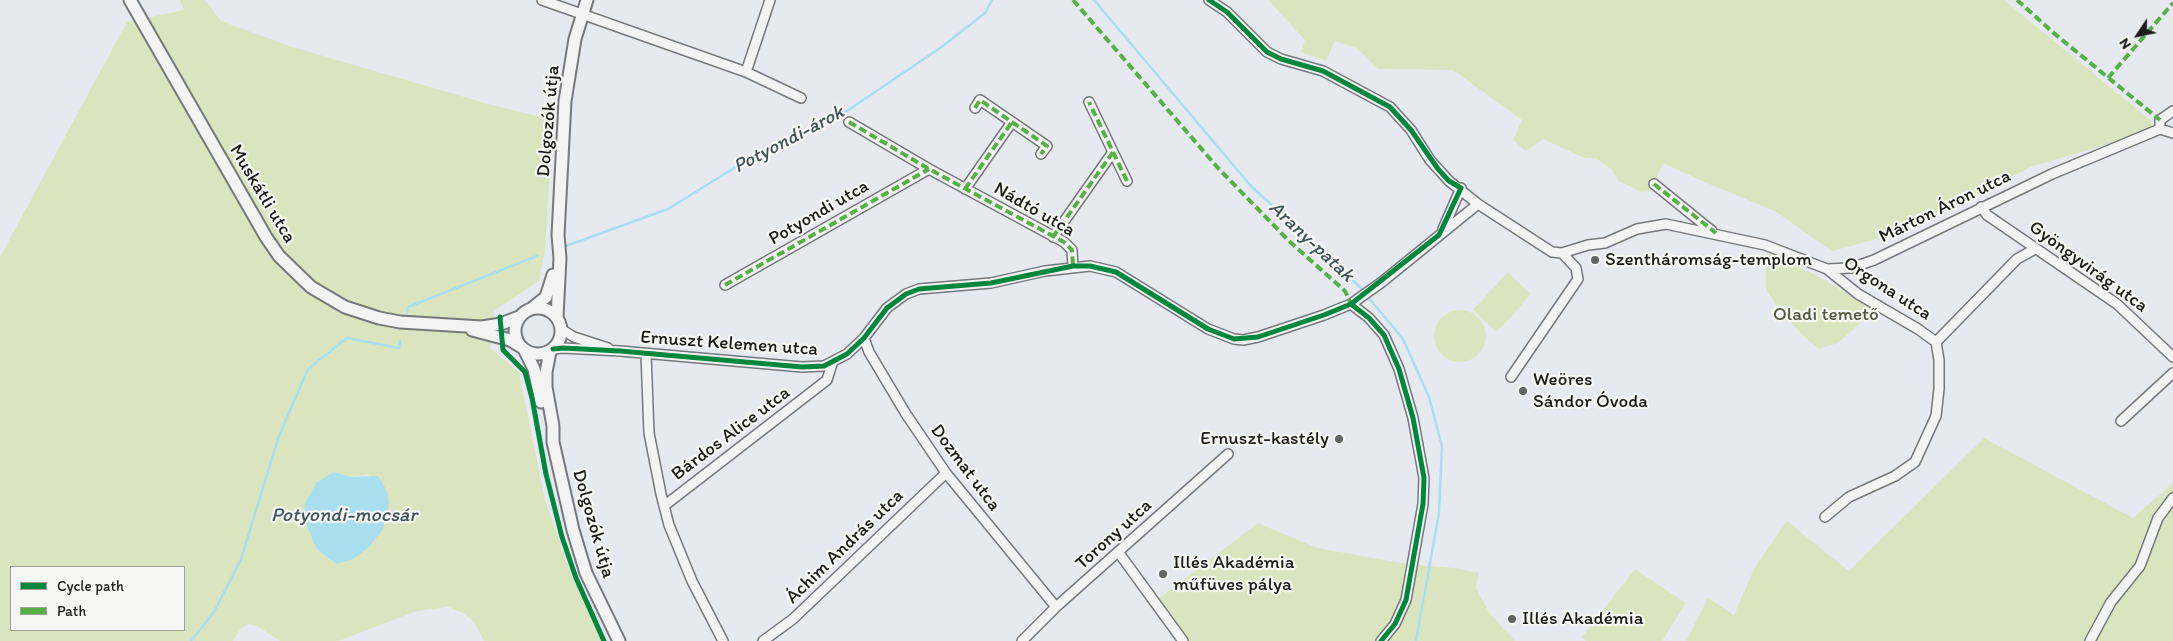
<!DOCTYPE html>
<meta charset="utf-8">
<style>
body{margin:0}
#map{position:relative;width:2173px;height:641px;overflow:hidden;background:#e7e9f0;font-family:Itim,sans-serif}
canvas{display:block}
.legend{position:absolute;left:10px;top:566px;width:175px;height:65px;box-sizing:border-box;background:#f6f6f2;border:1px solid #9f9f9c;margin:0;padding:6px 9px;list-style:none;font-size:15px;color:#1c1c1c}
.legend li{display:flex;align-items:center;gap:10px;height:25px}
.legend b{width:25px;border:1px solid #9f9f9c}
.north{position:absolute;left:2113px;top:10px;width:50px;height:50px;-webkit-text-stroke:4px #f6f6f2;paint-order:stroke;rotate:236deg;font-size:14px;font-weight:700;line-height:20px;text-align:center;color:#1c1c1c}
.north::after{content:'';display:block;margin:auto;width:18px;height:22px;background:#1c1c1c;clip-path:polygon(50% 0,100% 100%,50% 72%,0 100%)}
</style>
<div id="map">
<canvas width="2173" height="641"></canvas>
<ul class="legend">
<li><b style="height:6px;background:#00873e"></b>Cycle path</li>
<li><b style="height:6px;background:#55b145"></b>Path</li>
</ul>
<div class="north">N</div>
</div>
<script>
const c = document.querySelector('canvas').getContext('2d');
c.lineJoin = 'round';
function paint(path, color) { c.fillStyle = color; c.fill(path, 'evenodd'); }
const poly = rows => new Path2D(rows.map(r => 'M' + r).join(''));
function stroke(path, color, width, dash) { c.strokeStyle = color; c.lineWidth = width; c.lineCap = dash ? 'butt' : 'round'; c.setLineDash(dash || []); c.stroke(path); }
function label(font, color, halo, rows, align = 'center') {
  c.font = font + ' Itim,sans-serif'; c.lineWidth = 4.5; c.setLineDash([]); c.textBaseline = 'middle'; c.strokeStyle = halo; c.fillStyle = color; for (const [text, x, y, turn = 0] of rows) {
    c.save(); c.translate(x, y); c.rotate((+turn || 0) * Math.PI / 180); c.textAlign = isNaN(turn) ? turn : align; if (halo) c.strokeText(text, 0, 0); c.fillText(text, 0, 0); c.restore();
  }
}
const green = poly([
 [180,0,205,0,221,21,289,46,485,103,553,120,545,251,539,281,494,311,490,348,519,372,545,500,571,575,603,641,484,641,474,622,463,613,449,607,416,611,339,641,280,641,257,626,248,624,241,628,233,641,0,641,0,257,127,22,184,10],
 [334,472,351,477,369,474,336,564,316,548],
 [11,567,184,567,184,630,11,630],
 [1268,0,2004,0,2150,120,2153,128,2149,132,2033,166,1892,235,1832,251,1775,211,1716,187,1663,163,1651,191,1641,192,1619,181,1612,170,1596,158,1584,158,1543,139,1526,151,1513,140,1522,120,1453,70,1378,69,1357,48,1335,41,1326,61,1301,52,1305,40],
 [1770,253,1821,278,1874,310,1838,343,1819,349,1802,335,1780,310,1766,290,1766,263],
 [1508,272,1531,294,1497,332,1473,310],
 '1434 336a26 26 0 1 1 52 0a26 26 0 1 1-52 0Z',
 [1984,438,2133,518,2173,483,2173,641,1686,641,1708,598,1734,615,1754,569,1787,521,1849,571],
 [1258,523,1317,548,1408,564,1454,568,1479,573,1476,588,1490,614,1515,641,1188,641,1158,599],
 [1635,569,1686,603,1662,641,1586,641,1582,637]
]);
const water = poly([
 [334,472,351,477,378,476,387,491,389,505,383,529,369,547,353,559,336,564,316,548,304,518,305,503,317,482]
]);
const stream = poly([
 [1094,0,1250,185,1358,285,1403,339,1429,397,1442,446,1439,513,1416,641],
 [566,246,668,209,752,157,847,111,943,46,985,13,992,0],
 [407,312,408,307,537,256],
 [191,641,214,612,241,559,279,436,308,369,347,338,399,348,400,341]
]);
const minor = poly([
 [542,0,746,72,801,98],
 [1209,0,1227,12,1267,52,1281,59,1323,71,1390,107,1411,130,1430,160,1449,181,1478,204,1552,252,1562,253,1588,245,1605,243,1637,229,1666,224,1765,245,1827,269,1851,268,1874,260,2052,174,2160,129],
 [746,72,770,0],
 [975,108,980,100,1047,146,1041,154],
 [849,122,929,169,1064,242,1072,250,1073,266],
 [2160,129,2160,120,2173,111],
 [2160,129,2173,133],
 [1113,152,1127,181],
 [1654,184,1712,231],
 [965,189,1012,122],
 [1981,207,1987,215,2117,304,2173,357],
 [1443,229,1461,188],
 [1053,237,1113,152,1089,102],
 [725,285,929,169],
 [1351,304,1369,318,1384,335,1399,369,1413,418,1424,478,1423,504,1406,600,1395,624,1381,641],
 [561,329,574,337,608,348],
 [864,338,869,352,906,414,946,473,1056,607],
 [1936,342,2017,259,2035,249],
 [553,349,563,348,620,351,802,367,824,366,847,354,864,338,887,308,906,294,919,289,991,283,1045,271,1090,266,1116,272,1208,329,1234,339,1243,340,1258,337,1324,315,1351,304,1382,282,1478,204],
 [646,354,649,433,661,494,669,525,692,581,723,641],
 [1511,377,1578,279,1576,268,1562,253],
 [2121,421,2173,373],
 [664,506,827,380,832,364],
 [1825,517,1849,497,1895,476,1915,462,1936,416,1939,389,1939,360,1936,342,1918,329,1858,294,1827,269],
 [1119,553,1183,641],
 [763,641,793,619,946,473],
 [1022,641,1056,607,1228,454],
 [2090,641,2111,602,2140,566,2158,518,2173,498]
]);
const major = poly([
 [130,0,266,237,279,256,311,287,345,307,379,318,400,322,482,327,501,324,519,317],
 '515 331a23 23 0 1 1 46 0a23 23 0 1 1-46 0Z',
 [531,309,546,297,553,275],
 [557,317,560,258,558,235,565,101,575,39,587,0],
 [472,330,510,340,520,346],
 [525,351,534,369,541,402],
 [550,352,546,372,546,387,553,426,553,442,573,530,586,573,619,641]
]);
const quiet = poly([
 [1073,0,1218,168,1289,241,1345,291,1351,304],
 [2017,0,2056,35,2160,120],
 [2108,78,2173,3],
 [975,108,980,100,1047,146,1041,154],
 [849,122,929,169,1064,242,1072,250,1073,266],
 [1113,152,1127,181],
 [1654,184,1716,233],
 [965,189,1012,122],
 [1053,237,1113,152,1089,102],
 [725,285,929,169]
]);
const cycleway = poly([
 [1351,304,1369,318,1384,335,1399,369,1413,418,1424,478,1423,504,1406,600,1395,624,1381,641],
 [500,317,503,350,525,372,532,398,546,474,562,537,576,578,604,641],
 [553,349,563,348,620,351,802,367,824,366,847,354,864,338,887,308,906,294,919,289,991,283,1073,266,1090,266,1116,272,1208,329,1234,339,1258,337,1324,315,1351,304,1439,235,1461,188,1449,181,1438,169,1411,130,1390,107,1323,71,1281,59,1267,52,1227,12,1209,0]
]);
const markers = [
 [1595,260,5,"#636466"],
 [1523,391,5,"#636466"],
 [1339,439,5,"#636466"],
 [1163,574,5,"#636466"],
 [1512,619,5,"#636466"]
];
const streetNames = [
 ["Dolgozók útja",549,121,-85],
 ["Muskátli utca",262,194,59],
 ["Márton Áron utca",1945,207,-26],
 ["Nádtó utca",1034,210,30],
 ["Potyondi utca",819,213,-30],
 ["Gyöngyvirág utca",2088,267,36],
 ["Orgona utca",1887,289,33],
 ["Ernuszt Kelemen utca",729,344,4],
 ["Bárdos Alice utca",731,434,-37],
 ["Dozmat utca",965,468,53],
 ["Dolgozók útja",593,524,74],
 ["Torony utca",1114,535,-42],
 ["Áchim András utca",845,547,-44]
];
const poiNames = [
 ["Szentháromság-templom",1605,260],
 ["Weöres",1533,380],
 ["Sándor Óvoda",1533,402],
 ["Ernuszt-kastély",1329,439,"right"],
 ["Illés Akadémia",1173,563],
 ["műfüves pálya",1173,585],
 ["Illés Akadémia",1522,619]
];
const parkNames = [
 ["Oladi temető",1826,315]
];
const waterNames = [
 ["Potyondi-árok",789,140,-28],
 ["Arany-patak",1311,242,43],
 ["Potyondi-mocsár",344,516]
];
paint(green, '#dae5bf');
paint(water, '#a9deef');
stroke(stream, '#a9deef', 2.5);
stroke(minor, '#77787b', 12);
stroke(major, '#77787b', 15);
stroke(minor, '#f3f3f3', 9);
stroke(major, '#f3f3f3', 11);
stroke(quiet, '#55b145', 4, [8, 4]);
stroke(cycleway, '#00873e', 5);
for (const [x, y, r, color] of markers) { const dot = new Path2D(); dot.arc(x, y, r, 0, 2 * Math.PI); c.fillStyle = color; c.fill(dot); stroke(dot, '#f6f6f2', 2); }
label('19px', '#1c1c1c', '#f6f6f2', streetNames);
label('19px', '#1c1c1c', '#f6f6f2', poiNames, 'left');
label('19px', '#525741', '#f6f6f2', parkNames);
label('italic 20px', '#3e555b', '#f6f6f2', waterNames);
</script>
